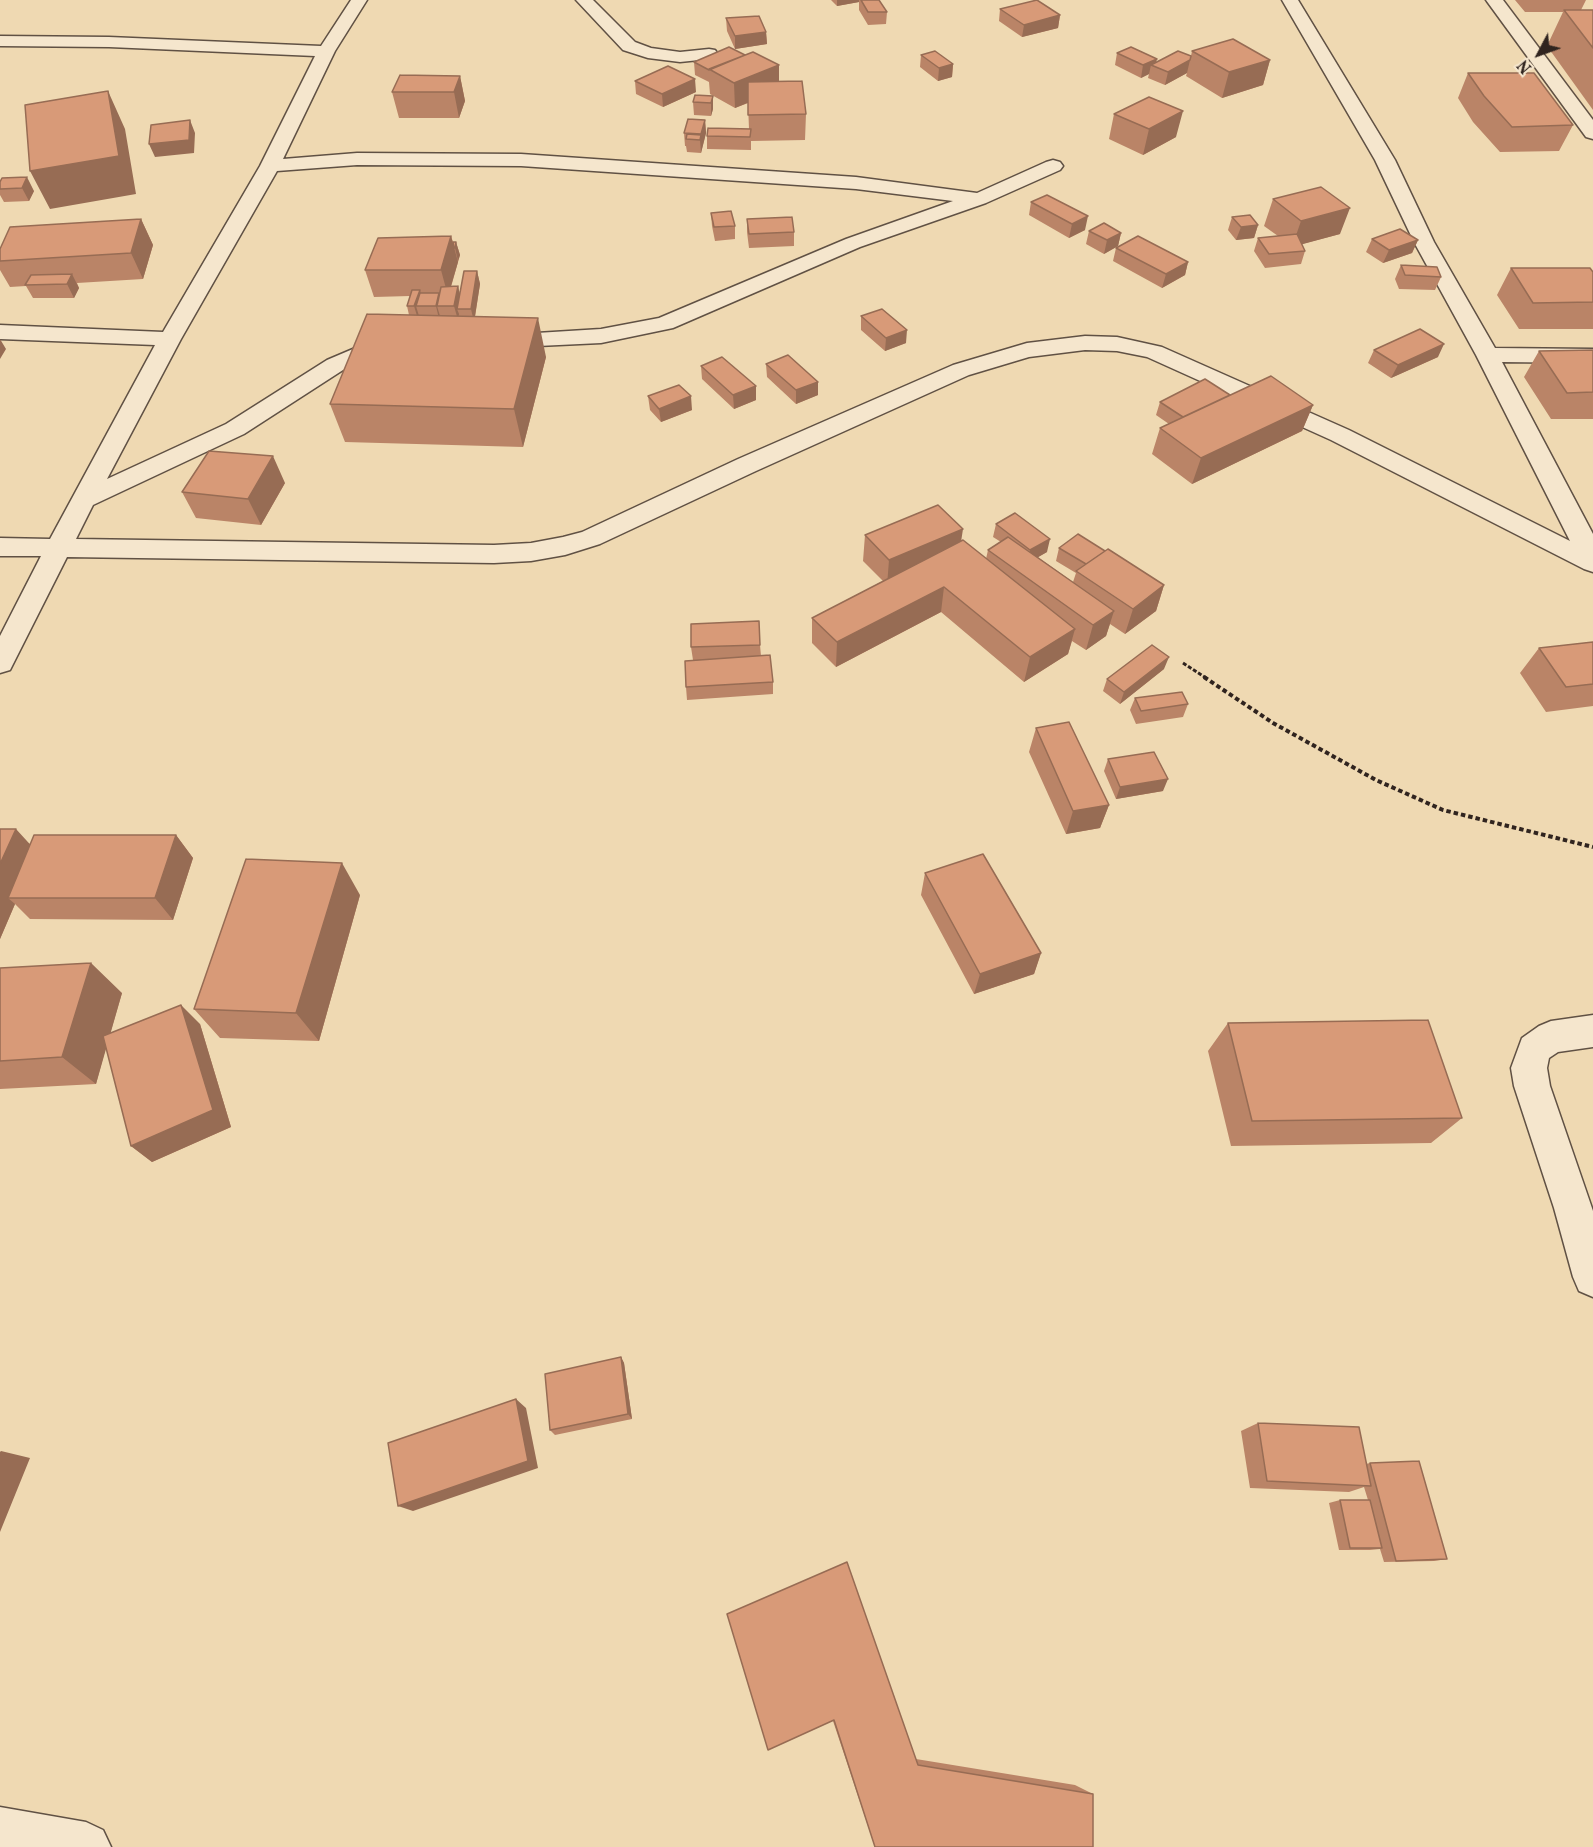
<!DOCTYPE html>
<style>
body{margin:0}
#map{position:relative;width:1593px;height:1847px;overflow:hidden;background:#efd9b2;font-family:Vollkorn,serif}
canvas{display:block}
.north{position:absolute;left:1509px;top:24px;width:60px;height:60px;-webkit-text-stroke:4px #f5e6cd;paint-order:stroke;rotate:229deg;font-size:16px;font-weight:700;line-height:24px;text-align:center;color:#30241f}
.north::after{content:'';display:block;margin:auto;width:21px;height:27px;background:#30241f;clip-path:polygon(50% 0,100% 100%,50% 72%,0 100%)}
</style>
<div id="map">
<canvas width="1593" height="1847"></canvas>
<div class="north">N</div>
</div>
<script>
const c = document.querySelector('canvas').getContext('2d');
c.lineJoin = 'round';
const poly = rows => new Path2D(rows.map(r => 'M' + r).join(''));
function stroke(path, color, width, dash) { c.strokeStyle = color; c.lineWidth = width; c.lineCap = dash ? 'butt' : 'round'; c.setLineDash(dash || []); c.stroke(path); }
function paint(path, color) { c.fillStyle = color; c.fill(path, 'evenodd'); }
const pathFar1 = poly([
 [1183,663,1206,678]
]);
const path = poly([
 [1204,677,1273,723,1376,780,1443,810,1593,847]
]);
const minor = poly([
 [351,0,367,0,335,51,283,159,357,153,521,154,856,177,977,193,1046,162,1053,160,1060,162,1063,166,1060,170,986,203,860,247,673,328,601,343,496,348,488,346,485,341,488,336,601,329,659,318,846,239,953,201,856,189,521,166,357,165,277,171,181,339,107,479,226,424,327,360,360,346,391,339,399,341,402,346,399,351,375,356,343,370,244,434,93,505,76,539,494,545,531,543,563,537,582,532,738,459,953,365,1027,343,1085,336,1117,337,1162,347,1349,430,1570,541,1476,355,1414,242,1375,160,1282,0,1298,0,1395,160,1434,242,1495,348,1593,349,1593,363,1502,362,1593,534,1593,572,1584,569,1331,440,1147,357,1117,351,1085,350,1029,357,969,375,756,471,600,544,565,555,531,561,494,563,67,557,10,670,0,673,0,636,41,556,0,556,0,538,50,539,155,345,0,339,0,325,163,332,260,166,315,56,109,47,0,46,0,36,109,37,321,46,351,0],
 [576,0,593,0,635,42,651,48,680,52,709,49,715,50,718,54,715,58,709,59,680,62,648,58,623,50,576,0],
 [1486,0,1503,0,1593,120,1593,139,1586,137,1486,0],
 [1593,1015,1593,1047,1558,1052,1549,1058,1547,1068,1550,1086,1593,1211,1593,1297,1579,1291,1573,1277,1554,1208,1514,1086,1511,1068,1522,1038,1539,1026,1551,1021,1593,1015],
 [0,1807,86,1822,103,1830,111,1847,0,1847,0,1807]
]);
const wall = poly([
 [831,0,879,0,887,12,886,24,868,25,859,10,859,2,837,6],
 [1515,0,1586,0,1581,10,1593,10,1593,110,1547,46,1563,12,1525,12],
 [1000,9,1060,15,1058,28,1022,37,999,21],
 [726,18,766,32,767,44,735,49,727,31],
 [1192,51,1270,60,1263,85,1222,98,1186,76,1187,73,1165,85,1148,78,1149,74,1141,78,1115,65,1117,53,1157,62,1191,56],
 [745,55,779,65,779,81,806,114,805,140,751,141,751,150,707,149,707,136,749,129,748,103,735,108,710,94,709,82,695,75,694,62],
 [921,55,953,64,952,77,938,81,920,67],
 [1468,73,1573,125,1559,151,1500,152,1473,122,1458,98],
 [460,76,465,101,459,118,399,118,392,92],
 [635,81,696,92,663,107,636,94],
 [713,96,713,109,711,116,694,115,693,102],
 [1114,114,1176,137,1143,155,1109,139],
 [705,120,706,133,701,153,687,152,686,146,685,146,684,133],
 [0,182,34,191,29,201,4,202,0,195],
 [1273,199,1340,234,1302,244,1305,251,1301,264,1265,268,1254,251,1258,238,1278,236,1264,226],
 [1031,202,1085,230,1069,238,1029,215],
 [711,213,735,226,735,239,715,241,712,226],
 [1232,217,1258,225,1254,238,1236,240,1228,230],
 [141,219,153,245,143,279,77,283,79,288,74,298,33,298,26,286,10,287,0,270,0,249],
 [747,219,794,232,794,246,749,248,747,232],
 [1089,231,1121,233,1118,246,1104,254,1086,244],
 [451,236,453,242,456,242,460,255,451,287,458,286,460,295,477,271,480,284,475,317,546,357,523,447,345,442,330,404,409,315,407,306,410,296,374,297,365,270],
 [1372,239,1418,240,1412,253,1383,263,1366,252],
 [1116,248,1188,262,1185,275,1162,288,1113,261],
 [1401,265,1441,277,1435,290,1399,289,1395,279],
 [1511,268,1593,272,1593,329,1519,329,1497,295],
 [861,316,906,343,885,351,861,330],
 [1374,350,1438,357,1391,378,1368,363],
 [1593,350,1593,419,1551,419,1524,377,1539,351],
 [766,364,818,382,818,395,796,404,767,377],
 [701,366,756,386,756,400,734,409,702,379],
 [1230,395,1313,405,1302,431,1192,484,1152,454,1160,428,1169,424,1156,415,1160,402],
 [648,396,692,410,661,422,650,410],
 [285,483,261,525,196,518,182,492],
 [996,524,1047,552,1038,557,1073,582,1076,573,1056,561,1059,548,1105,551,1164,585,1156,611,1125,634,1110,624,1106,636,1086,650,1072,641,1068,654,1024,682,941,612,836,667,812,643,812,618,883,581,863,561,865,535,961,541,986,559,988,550,1001,542,993,537],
 [1593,642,1593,706,1546,712,1520,673,1539,648],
 [760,645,761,656,773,682,773,694,687,700,686,687,693,660,691,647],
 [1164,669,1120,704,1103,691,1107,679],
 [1135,698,1188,704,1183,717,1136,724,1130,710],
 [1036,728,1109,805,1100,828,1066,834,1029,752],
 [1108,759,1163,791,1116,799,1104,771],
 [0,829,30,844,176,835,193,858,173,920,30,919,15,904,0,939],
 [925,873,1041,953,1034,974,974,994,921,895],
 [360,895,319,1041,220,1038,194,1009],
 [0,968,122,993,110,1034,200,1024,231,1127,152,1162,131,1146,106,1047,96,1084,0,1089],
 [1228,1023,1462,1118,1431,1143,1231,1146,1208,1051],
 [621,1357,624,1363,632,1419,555,1435,550,1430],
 [1258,1423,1366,1464,1370,1463,1447,1559,1434,1561,1384,1562,1380,1549,1370,1550,1339,1550,1329,1503,1340,1500,1368,1500,1364,1487,1349,1492,1250,1488,1241,1431],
 [727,1614,916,1759,1075,1785,1093,1794,1093,1847,875,1847,833,1721]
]);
const shadedWall = poly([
 [837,0,859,0,859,2,837,6],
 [1060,15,1058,28,1022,37,1024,25],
 [766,32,767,44,735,49,735,36],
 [1157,59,1155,67,1151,65,1149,74,1141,78,1143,65],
 [1190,60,1187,73,1165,85,1168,72],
 [1270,60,1263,85,1222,98,1229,72],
 [953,64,952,77,938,81,939,68],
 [779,65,779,90,735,108,734,83],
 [460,76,465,101,459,118,454,92],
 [695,79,696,92,663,107,662,94],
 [108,91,125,129,136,194,50,209,30,171],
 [713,96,713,109,711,116,711,103],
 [1183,111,1176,137,1143,155,1149,129],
 [190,120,195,133,194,153,155,157,149,144],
 [705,120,706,133,701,153,700,140],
 [27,177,34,191,29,201,22,188],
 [1350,208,1340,234,1292,247,1301,221],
 [1088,216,1085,230,1069,238,1072,224],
 [141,219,153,245,143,279,131,253],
 [1258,225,1254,238,1236,240,1241,227],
 [1121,233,1118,246,1104,254,1107,240],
 [451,236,458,262,448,296,441,270],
 [1418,240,1412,253,1383,263,1389,250],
 [456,242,460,255,458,261,455,248],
 [1188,262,1185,275,1162,288,1166,274],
 [477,271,480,284,474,322,471,309],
 [72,274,79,288,74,298,67,284],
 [458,286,461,300,457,309,459,314,458,320,454,306],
 [420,290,423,304,416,306,419,316,418,319,414,306],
 [439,293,443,306,437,306,440,316,439,319,436,306],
 [538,318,546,357,523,447,514,409],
 [907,330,906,343,885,351,886,338],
 [0,339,6,349,0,359],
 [1444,344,1438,357,1391,378,1398,365],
 [818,382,818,395,796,404,796,390],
 [756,386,756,400,734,409,733,395],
 [691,396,692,410,661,422,659,409],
 [1313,405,1302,431,1192,484,1201,458],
 [273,456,285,483,261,525,248,499],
 [963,529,959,555,887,586,889,560],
 [1050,539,1047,552,1028,563,1030,550],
 [1164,585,1156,611,1125,634,1133,609],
 [944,587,941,612,836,667,837,642],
 [1114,611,1106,636,1086,650,1093,625],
 [1075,629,1068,654,1024,682,1030,657],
 [1169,657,1164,669,1120,704,1124,692],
 [1168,779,1163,791,1116,799,1120,787],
 [1109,805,1100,828,1066,834,1073,811],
 [16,829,37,852,8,898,15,904,0,939,0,864],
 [176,835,193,858,173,920,155,898],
 [342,863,360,895,319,1041,296,1013],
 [1041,953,1034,974,974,994,980,974],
 [91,963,122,993,96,1084,62,1057],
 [181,1005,200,1024,231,1127,152,1162,131,1146],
 [621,1357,624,1363,632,1419,628,1414],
 [516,1399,526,1408,538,1468,413,1511,398,1506],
 [1,1451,30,1458,0,1532,0,1452]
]);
const building = poly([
 [861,0,879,0,887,12,868,12,861,0],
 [1037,0,1060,15,1024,25,1000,9,1037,0],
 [1564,10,1593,10,1593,48,1564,10],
 [759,16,766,32,735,36,726,18,759,16],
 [1233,39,1270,60,1229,72,1192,51,1233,39],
 [729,47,745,55,709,70,694,62,729,47],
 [1131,47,1157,59,1143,65,1117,53,1131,47],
 [935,51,953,64,939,68,921,55,935,51],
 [1178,51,1191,56,1190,60,1168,72,1151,65,1178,51],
 [753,52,779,65,734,83,709,69,753,52],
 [668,66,695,79,662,94,635,81,668,66],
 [1468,73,1534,73,1573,125,1512,127,1484,96,1468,73],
 [400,75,460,76,454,92,392,92,400,75],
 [802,81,806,114,748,115,748,82,802,81],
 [108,91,119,156,30,171,25,105,108,91],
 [695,95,713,96,711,103,693,102,695,95],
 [1149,97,1183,111,1149,129,1114,114,1149,97],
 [688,119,705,120,701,134,684,133,688,119],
 [190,120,189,140,149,144,151,125,190,120],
 [708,128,751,129,750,137,707,136,708,128],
 [687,134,701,135,700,140,686,139,687,134],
 [27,177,22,188,0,189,0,182,2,178,27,177],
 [1321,187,1350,208,1301,221,1273,199,1321,187],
 [1047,195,1088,216,1072,224,1031,202,1047,195],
 [731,211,735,226,714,227,711,213,731,211],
 [1250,215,1258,225,1241,227,1232,217,1250,215],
 [792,217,794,232,749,234,747,219,792,217],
 [141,219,131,253,0,261,0,249,10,227,141,219],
 [1104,223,1121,233,1107,240,1089,231,1104,223],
 [1400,229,1418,240,1389,250,1372,239,1400,229],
 [1297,234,1305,251,1269,254,1258,238,1297,234],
 [451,236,441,270,365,270,378,238,451,236],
 [1138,236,1188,262,1166,274,1116,248,1138,236],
 [453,242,456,242,455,248,454,248,453,242],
 [1401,265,1437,267,1441,277,1405,275,1401,265],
 [1511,268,1590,268,1593,272,1593,302,1533,303,1511,268],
 [464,271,477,271,471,309,457,309,464,271],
 [72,274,67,284,25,285,31,275,72,274],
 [458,286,454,306,437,306,441,287,458,286],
 [412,290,420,290,414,306,407,306,412,290],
 [420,293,439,293,436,306,416,306,420,293],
 [882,309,907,330,886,338,861,316,882,309],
 [367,314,538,318,514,409,330,404,367,314],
 [1420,329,1444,344,1398,365,1374,350,1420,329],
 [1593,350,1593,392,1567,393,1539,351,1593,350],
 [788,355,818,382,796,390,766,364,788,355],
 [722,357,756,386,733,395,701,366,722,357],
 [1271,376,1313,405,1201,458,1160,428,1271,376],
 [1205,379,1230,395,1183,417,1160,402,1205,379],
 [679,385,691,396,659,409,648,396,679,385],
 [209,451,273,456,248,499,182,492,209,451],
 [938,505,963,529,889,560,865,535,938,505],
 [1015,513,1050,539,1030,550,996,524,1015,513],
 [1078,534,1105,551,1086,564,1059,548,1078,534],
 [1008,537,1114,611,1093,625,988,550,1008,537],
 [963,540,1075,629,1030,657,944,587,837,642,812,618,963,540],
 [1108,549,1164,585,1133,609,1076,571,1108,549],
 [759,621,760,645,691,647,691,624,759,621],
 [1593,642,1593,684,1566,687,1539,648,1593,642],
 [1152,645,1169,657,1124,692,1107,679,1152,645],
 [770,655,773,682,686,687,685,661,770,655],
 [1182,692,1188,704,1141,711,1135,698,1182,692],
 [1069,722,1109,805,1073,811,1036,728,1069,722],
 [1154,752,1168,779,1120,787,1108,759,1154,752],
 [0,829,16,829,0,864,0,829],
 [34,835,176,835,155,898,8,898,34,835],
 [983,854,1041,953,980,974,925,873,983,854],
 [246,859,342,863,296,1013,194,1009,246,859],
 [91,963,62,1057,0,1061,0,968,91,963],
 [181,1005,213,1110,131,1146,103,1036,181,1005],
 [1428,1020,1462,1118,1252,1121,1228,1023,1428,1020],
 [621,1357,628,1414,550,1430,545,1374,621,1357],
 [516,1399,528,1461,398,1506,388,1443,516,1399],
 [1258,1423,1359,1427,1371,1486,1267,1481,1258,1423],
 [1419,1461,1447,1559,1396,1561,1370,1463,1419,1461],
 [1340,1500,1370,1500,1382,1548,1350,1548,1340,1500],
 [847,1562,918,1765,1093,1794,1093,1847,875,1847,834,1720,768,1750,727,1614,847,1562]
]);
stroke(minor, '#605144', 3);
stroke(pathFar1, '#30241f', 3, [4, 2]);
stroke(path, '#30241f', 4, [4.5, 3]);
paint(minor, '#f5e6cd');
paint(wall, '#ba8467');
paint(shadedWall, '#976c54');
paint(building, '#d89a78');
stroke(building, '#976c54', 1.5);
</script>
